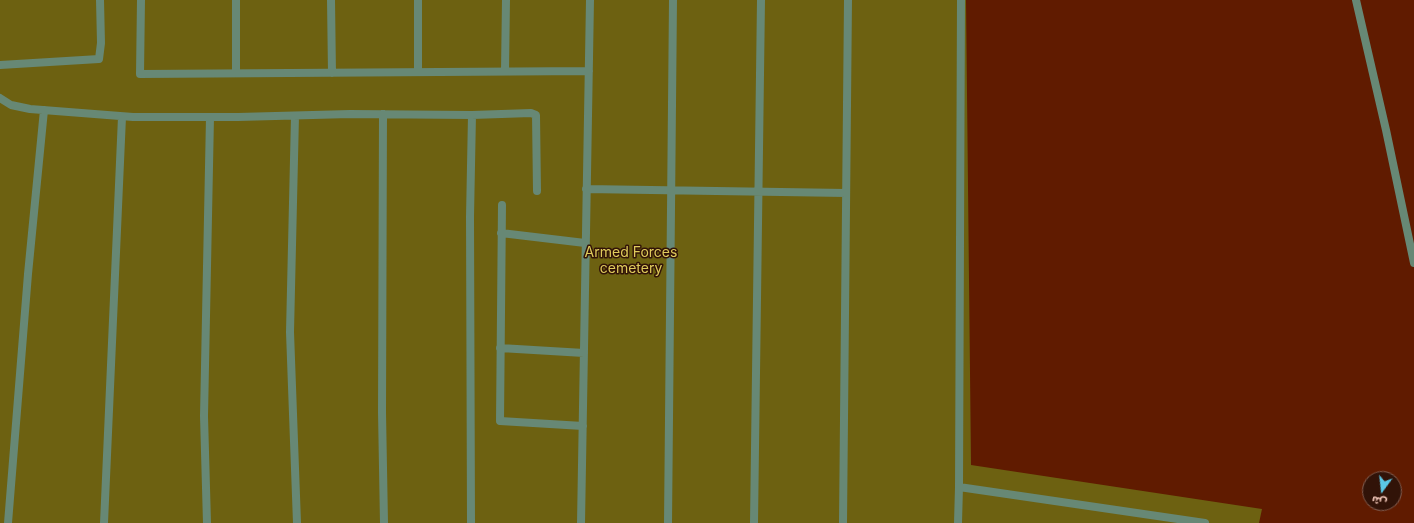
<!DOCTYPE html>
<meta charset="utf-8">
<style>
body{margin:0}
#map{position:relative;width:1414px;height:523px;overflow:hidden;background:#601b00;font-family:Inter,"Noto Sans Arabic",sans-serif}
canvas{display:block}
.north{position:absolute;left:1362px;top:471px;width:40px;height:40px;box-sizing:border-box;background:#311308;border:1px solid #805c50;border-radius:50%;rotate:195deg;font-size:11px;font-weight:700;line-height:16px;text-align:center;color:#f6cabc}
.north::after{content:'';display:block;margin:auto;width:14px;height:18px;background:#5bc8e7;clip-path:polygon(50% 0,100% 100%,50% 72%,0 100%)}
</style>
<div id="map">
<canvas width="1414" height="523"></canvas>
<div class="north">ش</div>
</div>
<script>
const c = document.querySelector('canvas').getContext('2d');
c.lineJoin = 'round';
function paint(path, color) { c.fillStyle = color; c.fill(path, 'evenodd'); }
const poly = rows => new Path2D(rows.map(r => 'M' + r).join(''));
function stroke(path, color, width, dash) { c.strokeStyle = color; c.lineWidth = width; c.lineCap = dash ? 'butt' : 'round'; c.setLineDash(dash || []); c.stroke(path); }
function label(font, color, halo, rows, align = 'center') {
  c.font = font + ' Inter,sans-serif'; c.lineWidth = 3; c.setLineDash([]); c.textBaseline = 'middle'; c.strokeStyle = halo; c.fillStyle = color; for (const [text, x, y, turn = 0] of rows) {
    c.save(); c.translate(x, y); c.rotate((+turn || 0) * Math.PI / 180); c.textAlign = isNaN(turn) ? turn : align; if (halo) c.strokeText(text, 0, 0); c.fillText(text, 0, 0); c.restore();
  }
}
const green = poly([
 [0,0,966,0,971,465,1262,509,1259,523,0,523]
]);
const service = poly([
 [141,0,140,74,589,71],
 [236,0,236,73],
 [331,0,332,73],
 [961,0,959,487,1205,523],
 [1356,0,1386,130,1414,263],
 [0,65,99,59,101,43,100,0],
 [505,71,506,0],
 [418,72,418,0],
 [0,98,11,105,30,109,133,117,238,117,350,114,472,115,531,113,536,115,537,191],
 [383,114,382,412,384,523],
 [295,116,290,332,297,523],
 [586,189,846,193],
 [502,205,500,421,583,426],
 [501,233,585,243],
 [500,348,584,353],
 [8,523,28,274,44,110],
 [104,523,122,117],
 [207,523,204,416,210,117],
 [471,523,470,217,472,115],
 [581,523,590,0],
 [668,523,673,0],
 [754,523,761,0],
 [843,523,848,0],
 [958,523,959,487]
]);
const parkNames = [
 ["Armed Forces",631,253],
 ["cemetery",631,269]
];
paint(green, '#6d6111');
stroke(service, '#678875', 8);
label('14px', '#dfcb5c', '#311308', parkNames);
</script>
